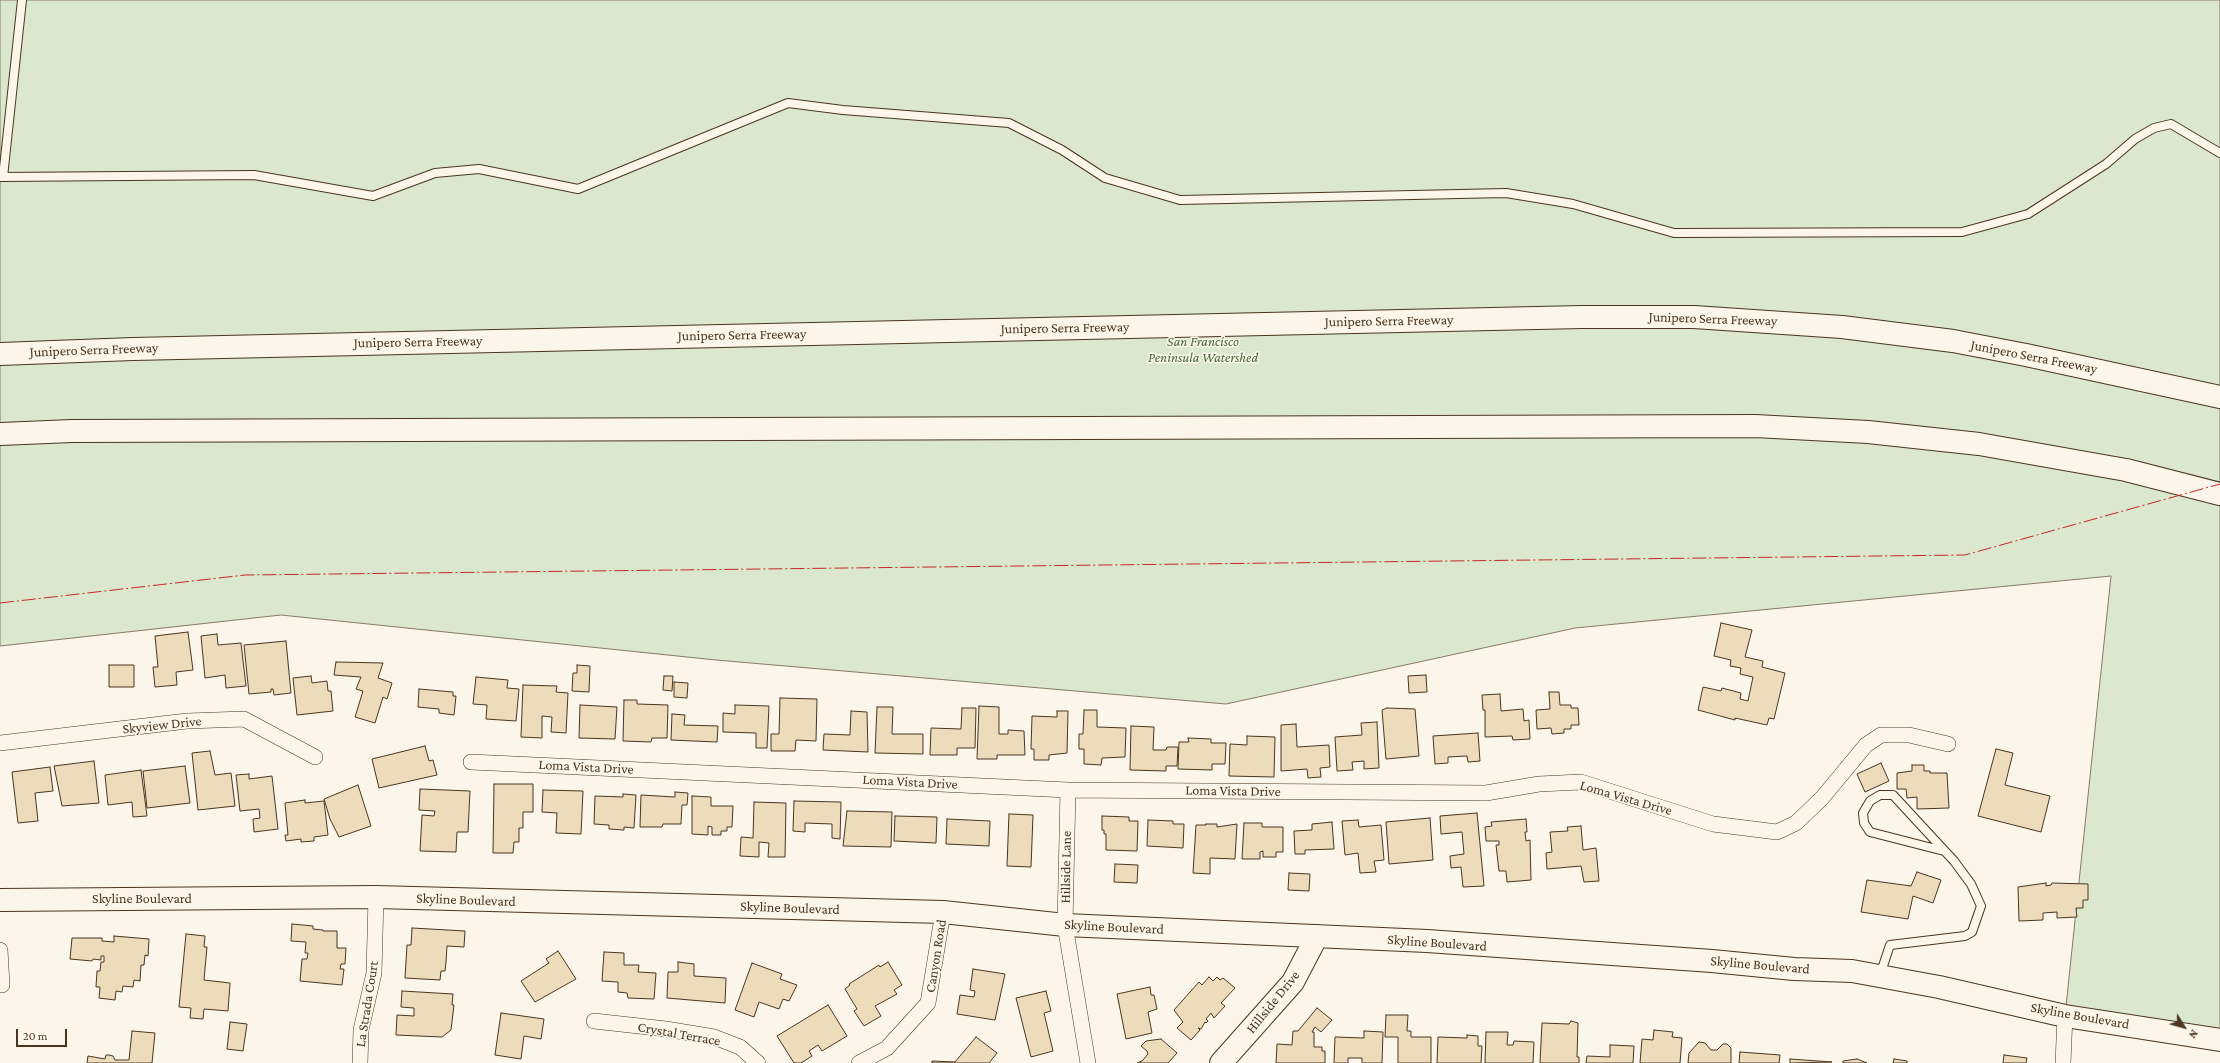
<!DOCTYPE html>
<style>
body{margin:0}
#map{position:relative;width:2220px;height:1063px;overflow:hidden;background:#fbf6e9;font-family:"Crimson Pro",serif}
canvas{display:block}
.north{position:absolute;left:2164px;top:1007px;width:40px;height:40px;-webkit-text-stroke:3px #fbf6e9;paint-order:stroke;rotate:127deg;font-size:11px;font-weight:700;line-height:16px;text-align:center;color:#4a3520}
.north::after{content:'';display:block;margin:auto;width:14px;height:18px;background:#4a3520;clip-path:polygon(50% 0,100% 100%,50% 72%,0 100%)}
.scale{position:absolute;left:16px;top:1029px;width:51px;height:18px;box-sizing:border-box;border:2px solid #4a3520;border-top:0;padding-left:5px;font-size:12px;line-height:14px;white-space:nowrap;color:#4a3520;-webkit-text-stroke:3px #fbf6e9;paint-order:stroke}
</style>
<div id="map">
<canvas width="2220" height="1063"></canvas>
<div class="north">N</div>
<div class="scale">20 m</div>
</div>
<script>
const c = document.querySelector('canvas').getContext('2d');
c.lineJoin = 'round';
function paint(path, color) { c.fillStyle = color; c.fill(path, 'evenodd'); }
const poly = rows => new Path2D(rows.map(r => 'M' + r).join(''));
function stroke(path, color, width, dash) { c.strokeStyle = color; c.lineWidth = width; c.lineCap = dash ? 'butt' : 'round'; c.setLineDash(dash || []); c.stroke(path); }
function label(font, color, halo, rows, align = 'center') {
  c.font = font + ' "Crimson Pro",serif'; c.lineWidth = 3; c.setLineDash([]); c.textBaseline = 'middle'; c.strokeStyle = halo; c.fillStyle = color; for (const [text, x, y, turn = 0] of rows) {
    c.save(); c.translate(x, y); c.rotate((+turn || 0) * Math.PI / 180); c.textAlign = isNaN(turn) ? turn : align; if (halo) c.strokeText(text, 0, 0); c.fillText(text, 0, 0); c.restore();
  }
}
const green = poly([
 [0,0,2220,0,2220,1040,2065,1016,2111,576,1575,628,1226,704,716,660,281,615,0,646,0,0]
]);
const building = poly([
 [1721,623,1752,630,1745,657,1763,661,1762,667,1785,673,1774,719,1769,718,1767,725,1735,718,1735,720,1698,710,1703,687,1721,691,1722,688,1741,693,1740,699,1748,701,1753,677,1740,674,1741,668,1730,666,1731,660,1714,656,1721,623],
 [188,632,193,670,176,672,177,685,155,687,153,667,158,667,155,636,188,632],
 [217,634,218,645,241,643,246,686,226,688,225,675,205,678,201,636,217,634],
 [286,641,291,693,274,695,273,689,271,689,271,692,249,694,244,645,286,641],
 [336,662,383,663,378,678,392,683,387,699,383,697,375,723,355,717,363,691,356,689,361,677,334,675,336,662],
 [109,665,134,665,134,687,109,687,109,665],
 [577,665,590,666,589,692,572,691,573,673,577,673,577,665],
 [1426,675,1427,692,1409,693,1408,676,1426,675],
 [311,676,312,683,327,681,328,691,331,691,333,711,297,715,293,678,311,676],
 [664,676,673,676,672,691,663,690,664,676],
 [476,677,508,680,507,688,519,689,516,721,486,719,487,705,473,704,476,677],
 [674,682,688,683,687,698,674,697,674,682],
 [523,685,557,686,556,692,568,693,566,733,551,732,552,717,542,716,542,738,521,737,523,685],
 [419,689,453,692,453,696,456,696,454,715,439,713,439,709,418,707,419,689],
 [1549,692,1559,692,1560,705,1571,705,1571,708,1578,708,1579,725,1571,725,1571,729,1564,729,1564,733,1552,734,1551,728,1537,729,1536,710,1550,709,1549,692],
 [1500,694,1501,711,1523,709,1524,721,1529,720,1530,739,1513,740,1512,736,1485,737,1485,710,1483,710,1482,695,1500,694],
 [780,698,817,699,816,741,796,740,795,751,771,751,771,734,779,734,780,698],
 [624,700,637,700,637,704,668,705,667,738,652,738,651,742,623,741,624,700],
 [580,705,617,707,615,739,579,738,580,705],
 [735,705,769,706,767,748,756,748,756,733,723,732,723,713,735,714,735,705],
 [979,706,999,707,999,734,1008,734,1008,730,1024,731,1025,755,997,755,997,759,977,759,979,706],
 [877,707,893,707,892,734,923,734,923,754,875,753,877,707],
 [962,708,976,708,975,748,957,748,957,755,930,755,931,728,961,729,962,708],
 [1387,708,1415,709,1419,756,1386,759,1382,710,1387,708],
 [1084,710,1097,710,1097,727,1126,728,1125,757,1102,758,1101,765,1084,764,1084,749,1079,749,1079,734,1083,734,1084,710],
 [851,711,867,712,868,752,823,750,824,734,850,735,851,711],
 [1057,711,1068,711,1067,753,1049,755,1049,760,1034,760,1034,749,1031,749,1032,716,1057,717,1057,711],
 [672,714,685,715,684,725,718,726,717,742,671,740,672,714],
 [1377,722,1379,768,1364,769,1364,761,1352,762,1353,770,1337,771,1335,737,1362,735,1361,723,1377,722],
 [1296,724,1297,747,1329,745,1330,767,1320,768,1321,777,1308,778,1307,769,1281,771,1281,725,1296,724],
 [1131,726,1154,727,1153,750,1166,750,1167,747,1178,747,1177,766,1166,766,1166,771,1130,770,1131,726],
 [1478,733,1480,761,1468,762,1467,756,1448,757,1448,763,1435,764,1433,736,1478,733],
 [1247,736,1275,737,1274,777,1229,776,1230,744,1247,745,1247,736],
 [1188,738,1211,739,1211,743,1226,743,1225,764,1212,764,1212,770,1178,769,1179,742,1189,742,1188,738],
 [425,746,429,761,433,760,437,775,379,788,372,759,425,746],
 [1996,749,2013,753,2005,785,2050,796,2041,832,1978,816,1996,749],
 [210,751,215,775,231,773,235,806,198,810,192,753,210,751],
 [94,761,99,803,62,806,54,766,94,761],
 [1881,763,1889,781,1865,792,1857,774,1881,763],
 [1912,765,1924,765,1924,771,1930,771,1930,773,1947,773,1949,808,1917,809,1917,797,1907,798,1906,789,1897,789,1897,773,1912,771,1912,765],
 [185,766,190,803,147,808,143,771,185,766],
 [50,767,53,791,35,793,38,821,18,823,12,772,50,767],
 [141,770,147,816,133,817,132,802,108,805,105,775,141,770],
 [249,774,249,779,272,776,278,829,254,832,253,819,260,818,259,809,240,811,236,775,249,774],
 [494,784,533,784,533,812,523,812,523,828,519,828,519,842,514,842,513,853,493,853,494,784],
 [358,785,371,826,339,837,330,819,324,799,358,785],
 [420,789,470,791,468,832,457,832,456,852,420,851,422,815,434,816,435,811,419,810,420,789],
 [543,790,583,791,581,834,556,833,557,813,542,812,543,790],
 [675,792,688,793,687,805,682,805,681,824,663,824,662,827,640,827,641,795,675,797,675,792],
 [623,794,636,795,634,828,624,827,624,830,609,829,609,825,594,824,595,796,623,797,623,794],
 [692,796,711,797,711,806,733,806,732,827,727,827,727,831,721,831,721,835,712,835,712,827,708,826,708,835,692,834,692,796],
 [305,800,305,803,324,801,328,835,314,837,314,841,301,842,301,839,286,841,285,835,288,835,285,803,305,800],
 [794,801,841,802,840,839,832,838,832,824,805,823,805,832,793,831,794,801],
 [754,802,786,803,785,857,768,857,769,843,759,842,759,857,740,856,741,837,753,838,754,802],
 [847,811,892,812,891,847,843,846,847,811],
 [1477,813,1484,886,1463,887,1461,867,1451,868,1450,856,1464,854,1462,832,1441,834,1440,816,1477,813],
 [1009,814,1033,815,1031,867,1007,866,1009,814],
 [895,816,937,817,936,843,894,841,895,816],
 [1102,816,1129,817,1129,821,1138,821,1137,851,1106,850,1106,834,1104,834,1104,830,1102,830,1102,816],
 [1430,818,1433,860,1389,864,1386,822,1430,818],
 [947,819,990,821,989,846,946,844,947,819],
 [1526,819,1527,832,1525,832,1526,841,1530,840,1531,880,1507,882,1506,871,1499,871,1496,845,1499,845,1499,841,1486,841,1485,827,1492,826,1491,822,1526,819],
 [1148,820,1173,821,1173,824,1184,824,1183,848,1147,846,1148,820],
 [1358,820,1359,827,1381,825,1384,860,1374,861,1376,872,1360,873,1358,853,1345,855,1342,821,1358,820],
 [1332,822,1334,849,1305,850,1305,854,1295,854,1294,831,1312,830,1312,824,1332,822],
 [1244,823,1262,823,1262,827,1283,827,1283,852,1276,852,1276,857,1263,857,1263,851,1260,852,1260,859,1242,859,1244,823],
 [1206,824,1217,824,1217,827,1237,824,1235,859,1210,858,1210,874,1193,873,1196,825,1206,825,1206,824],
 [1581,826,1583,850,1596,848,1599,881,1584,882,1581,866,1547,869,1546,853,1552,852,1550,832,1568,831,1567,827,1581,826],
 [1115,864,1138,865,1137,883,1114,882,1115,864],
 [1917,872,1941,880,1933,903,1913,896,1908,919,1861,912,1867,880,1911,886,1917,872],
 [1289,873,1310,874,1309,891,1288,890,1289,873],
 [2046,883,2046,886,2051,885,2052,883,2088,884,2088,900,2083,900,2083,908,2076,908,2077,917,2057,918,2057,912,2043,913,2043,920,2019,921,2018,887,2046,883],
 [292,924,313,926,313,929,323,930,323,931,337,931,337,948,346,948,345,964,341,964,340,969,344,969,342,985,300,981,302,959,307,959,308,953,305,953,306,942,291,941,292,924],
 [412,928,465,931,464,947,447,946,446,962,445,971,441,971,440,980,405,978,407,945,411,945,412,928],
 [186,934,205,936,204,947,207,947,204,980,230,983,228,1011,204,1009,203,1019,190,1018,191,1008,179,1007,186,934],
 [114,936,149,939,148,956,145,955,144,965,141,965,140,981,134,980,133,987,123,986,122,992,116,991,115,1000,99,998,100,987,96,987,97,971,100,971,101,962,104,962,104,956,101,956,101,960,93,959,92,961,70,959,72,938,102,938,102,941,114,942,114,936],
 [558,951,576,979,535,1002,521,981,549,963,546,959,558,951],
 [604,952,624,953,624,965,639,965,638,972,656,973,654,999,628,998,627,993,618,992,618,982,602,981,604,952],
 [678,962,694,964,694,976,726,978,725,1003,667,998,668,972,678,972,678,962],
 [888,962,902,985,894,990,897,994,875,1006,881,1016,864,1026,854,1011,857,1009,845,989,850,985,849,984,879,965,880,967,888,962],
 [752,963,782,974,780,979,797,985,789,1001,783,999,779,1009,759,1002,754,1017,735,1010,752,963],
 [973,969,1005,974,995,1020,957,1014,960,995,974,997,975,991,970,990,973,969],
 [1209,977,1213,981,1217,977,1220,980,1223,978,1235,988,1221,1003,1225,1006,1214,1018,1211,1013,1206,1019,1208,1021,1206,1023,1205,1022,1201,1029,1198,1028,1200,1030,1191,1040,1177,1028,1183,1022,1174,1010,1199,982,1202,985,1209,977],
 [1150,987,1151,995,1154,995,1157,1009,1148,1012,1152,1033,1126,1039,1117,994,1150,987],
 [402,991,453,994,452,1005,454,1005,451,1030,442,1037,396,1035,397,1015,414,1016,414,1008,401,1007,402,991],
 [1046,991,1051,1011,1044,1013,1053,1051,1031,1057,1016,998,1046,991],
 [828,1005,847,1036,822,1051,818,1045,809,1051,812,1056,801,1063,794,1063,777,1036,828,1005],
 [1317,1008,1332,1020,1321,1032,1315,1027,1312,1032,1314,1032,1314,1047,1322,1047,1322,1051,1325,1051,1325,1063,1276,1063,1277,1044,1292,1045,1293,1031,1298,1031,1317,1008],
 [501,1013,544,1019,541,1039,524,1036,521,1059,495,1055,501,1013],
 [1386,1015,1408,1015,1407,1031,1411,1031,1411,1037,1431,1037,1431,1063,1398,1063,1398,1037,1385,1037,1386,1015],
 [1571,1021,1578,1023,1577,1057,1579,1057,1579,1063,1540,1063,1542,1023,1569,1024,1571,1021],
 [230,1022,247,1024,243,1051,227,1049,230,1022],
 [1654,1030,1673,1032,1672,1037,1682,1038,1680,1063,1640,1063,1642,1039,1653,1040,1654,1030],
 [132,1031,155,1033,152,1063,87,1063,88,1056,105,1059,106,1055,109,1055,113,1056,115,1060,129,1060,132,1031],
 [1364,1031,1383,1032,1382,1063,1362,1063,1362,1058,1348,1058,1348,1063,1334,1063,1335,1037,1364,1038,1364,1031],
 [1486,1032,1508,1032,1507,1045,1513,1045,1514,1041,1534,1042,1533,1063,1485,1063,1486,1032],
 [1467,1035,1478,1036,1478,1046,1482,1046,1481,1063,1437,1063,1438,1037,1467,1038,1467,1035],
 [976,1037,997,1053,989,1063,932,1063,932,1061,955,1062,976,1037],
 [1161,1039,1177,1053,1168,1063,1137,1063,1142,1061,1148,1054,1147,1051,1141,1046,1146,1041,1161,1039],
 [1699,1042,1705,1043,1711,1050,1717,1050,1723,1044,1727,1044,1731,1048,1731,1063,1688,1063,1689,1053,1699,1042],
 [1610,1045,1634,1046,1633,1063,1586,1063,1587,1056,1610,1057,1610,1045],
 [1740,1052,1780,1055,1779,1063,1739,1063,1740,1052],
 [2004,1055,2027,1058,2026,1063,2003,1063,2004,1055],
 [1790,1059,1832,1062,1790,1063,1790,1059],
 [1857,1059,1867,1063,1843,1063,1843,1061,1857,1059],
 [1894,1059,1907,1061,1907,1063,1893,1063,1894,1059]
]);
const service = poly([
 [0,177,254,175,373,196,435,173,479,169,578,189,788,103,843,110,1009,123,1062,150,1105,178,1180,200,1506,193,1573,204,1674,233,1962,232,2028,214,2106,164,2135,139,2154,128,2171,124,2220,153],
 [3,177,22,0],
 [1880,975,1890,945,1965,936,1972,932,1981,906,1971,884,1954,861,1893,795,1880,795,1870,801,1863,813,1864,823,1870,832,1944,851]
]);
const minor = poly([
 [0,743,187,721,244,719,315,757],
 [471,762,1068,790,1486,793,1539,784,1581,782,1713,824,1777,832,1796,823,1822,798,1866,745,1881,735,1909,735,1948,744],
 [1068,790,1065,925,1088,1063],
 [0,950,2,985],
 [594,1021,666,1029,714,1037,740,1047,758,1063],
 [360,1063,361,1030,374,973,376,897],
 [859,1063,887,1048,928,1003,943,912],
 [2063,1063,2065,1016]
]);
const secondary = poly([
 [0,900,376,897,943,912,1065,925,1427,941,1712,961,1794,969,1852,971,1939,987,2065,1016,2220,1040],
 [1221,1063,1293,982,1317,936]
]);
const motorway = poly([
 [0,354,133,349,1582,317,1694,317,1842,327,1953,341,2026,355,2220,397],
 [0,434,72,431,1755,426,1868,432,1979,444,2126,470,2220,494]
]);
const power = poly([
 [0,603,245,575,1965,555,2220,484]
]);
const streetNames = [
 ["Junipero Serra Freeway",1713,319,2],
 ["Junipero Serra Freeway",1389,321,-1],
 ["Junipero Serra Freeway",1065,328,-1],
 ["Junipero Serra Freeway",742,335,-1],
 ["Junipero Serra Freeway",418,342,-1],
 ["Junipero Serra Freeway",94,350,-2],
 ["Junipero Serra Freeway",2034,357,11],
 ["Skyview Drive",162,725,-6],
 ["Loma Vista Drive",586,767,3],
 ["Loma Vista Drive",910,782,3],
 ["Loma Vista Drive",1233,791,1],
 ["Loma Vista Drive",1626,798,16],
 ["Hillside Lane",1066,867,-89],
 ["Skyline Boulevard",142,899],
 ["Skyline Boulevard",466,900,2],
 ["Skyline Boulevard",790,908,2],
 ["Skyline Boulevard",1114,927,3],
 ["Skyline Boulevard",1437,943,4],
 ["Canyon Road",936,956,-81],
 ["Skyline Boulevard",1760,965,5],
 ["Hillside Drive",1273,1002,-51],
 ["La Strada Court",367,1004,-81],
 ["Skyline Boulevard",2080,1016,10],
 ["Crystal Terrace",679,1034,10]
];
const parkNames = [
 ["San Francisco",1203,342],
 ["Peninsula Watershed",1203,358]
];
paint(green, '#dce7d0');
stroke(green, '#887966', 1);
paint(building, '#ecdcbc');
stroke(building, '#4a3520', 1);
stroke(service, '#4a3520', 10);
stroke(minor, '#4a3520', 16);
stroke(secondary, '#4a3520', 24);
stroke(motorway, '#4a3520', 24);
stroke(service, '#fbf6e9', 8);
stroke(minor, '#fbf6e9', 15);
stroke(secondary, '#fbf6e9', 22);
stroke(motorway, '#fbf6e9', 22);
stroke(power, '#c62828', 1, [14, 3, 2, 3]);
label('14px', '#4a3520', '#fbf6e9', streetNames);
label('italic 14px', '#436837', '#fbf6e9', parkNames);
</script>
